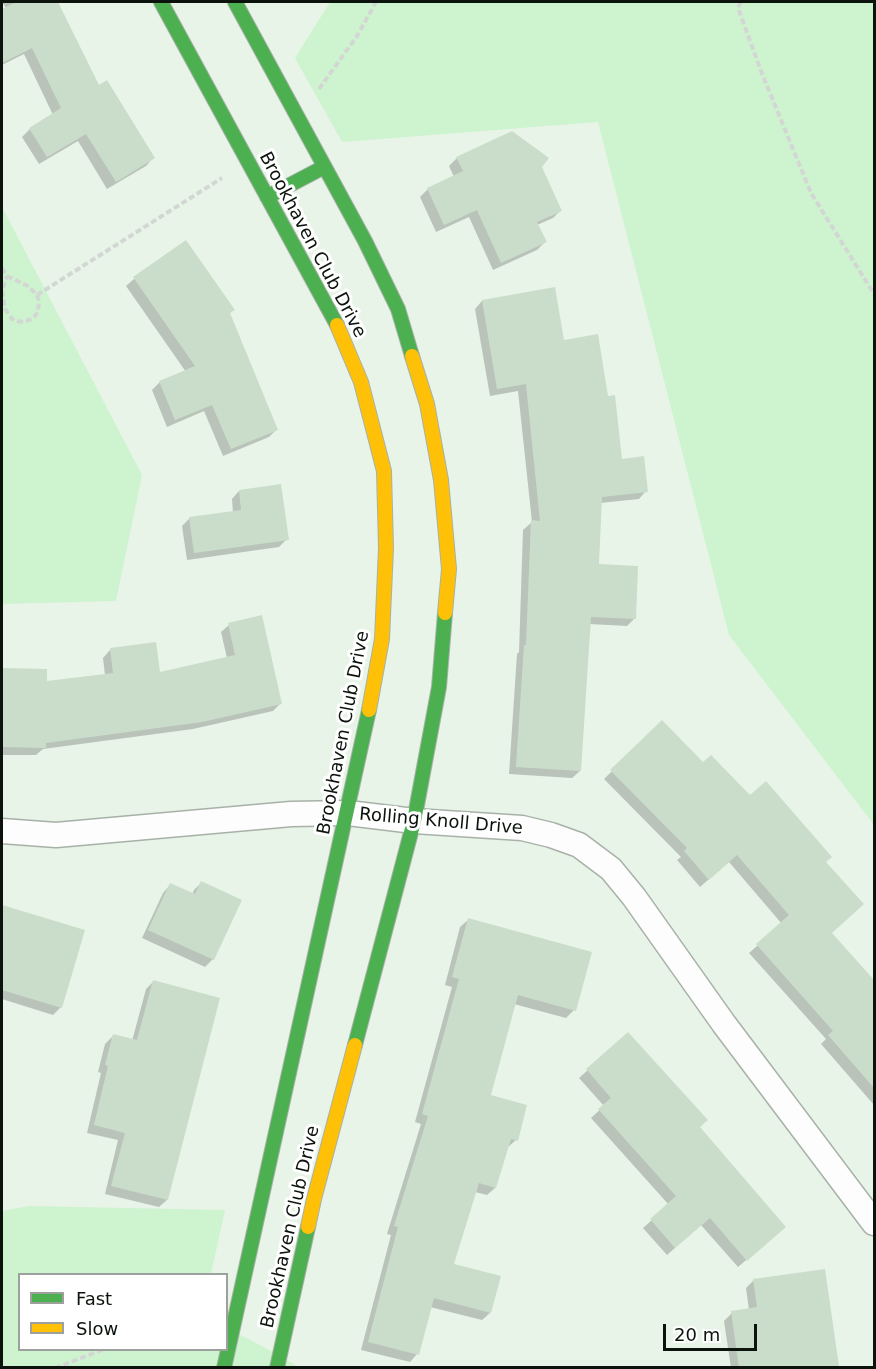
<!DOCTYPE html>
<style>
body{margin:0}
#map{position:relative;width:876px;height:1369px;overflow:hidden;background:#e8f4e8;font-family:"DejaVu Sans",sans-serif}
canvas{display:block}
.frame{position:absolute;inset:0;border:3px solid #0b130c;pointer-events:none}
.legend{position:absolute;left:18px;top:1273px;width:210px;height:78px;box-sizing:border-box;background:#fff;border:2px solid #9da19e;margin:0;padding:8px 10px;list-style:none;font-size:18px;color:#0b130c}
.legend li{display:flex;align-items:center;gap:12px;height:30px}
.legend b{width:30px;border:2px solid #9da19e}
.scale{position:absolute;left:663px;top:1324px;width:94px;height:27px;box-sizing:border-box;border:3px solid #0b130c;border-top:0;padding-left:8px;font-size:18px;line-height:21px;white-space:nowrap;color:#0b130c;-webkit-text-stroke:4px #fff;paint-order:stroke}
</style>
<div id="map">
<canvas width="876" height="1369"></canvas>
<div class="frame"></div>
<ul class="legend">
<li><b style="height:8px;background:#4caf50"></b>Fast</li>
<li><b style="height:8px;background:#ffc107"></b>Slow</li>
</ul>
<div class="scale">20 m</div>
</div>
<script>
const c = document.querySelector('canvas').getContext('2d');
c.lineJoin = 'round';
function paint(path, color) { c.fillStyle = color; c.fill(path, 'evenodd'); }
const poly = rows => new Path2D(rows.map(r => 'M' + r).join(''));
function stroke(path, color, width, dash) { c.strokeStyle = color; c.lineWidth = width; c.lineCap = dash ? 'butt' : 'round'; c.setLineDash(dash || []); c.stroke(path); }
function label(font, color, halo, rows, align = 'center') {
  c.font = font + ' "DejaVu Sans",sans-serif'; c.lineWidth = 6; c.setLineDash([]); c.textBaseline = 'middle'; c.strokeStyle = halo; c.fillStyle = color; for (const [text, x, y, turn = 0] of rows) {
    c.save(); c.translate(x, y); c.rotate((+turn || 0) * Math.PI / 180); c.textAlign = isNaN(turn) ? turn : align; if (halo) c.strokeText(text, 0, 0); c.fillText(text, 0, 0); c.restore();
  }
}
const green = poly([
 [330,2,874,2,874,825,729,635,598,122,342,142,295,58],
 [2,207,142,475,116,601,2,604],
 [29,1206,225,1210,211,1274,20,1274,20,1350,226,1350,227,1328,279,1355,298,1367,2,1368,2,1211]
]);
const shadow = poly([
 [2,2,56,2,99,88,153,158,146,166,107,189,78,141,39,164,22,137,30,129,53,115,24,54,2,65,2,10,6,8],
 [457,158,561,210,553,218,537,225,545,242,537,250,493,270,469,217,436,232,420,197,428,189,454,177,449,166],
 [185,242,233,310,229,314,277,429,269,437,223,456,204,411,167,427,152,390,160,382,186,372,126,286,134,279],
 [482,301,562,342,607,398,621,460,646,491,639,499,600,503,598,565,635,618,627,626,589,624,580,771,572,778,509,774,517,654,519,652,523,530,532,522,518,391,490,396,475,309],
 [239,491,287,539,279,547,187,560,182,526,190,518,233,513,232,499],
 [229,625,281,703,273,711,193,729,43,749,36,755,2,755,2,669,45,670,45,683,105,675,103,658,110,650,159,674,227,658,221,632],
 [662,722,703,764,750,797,825,862,830,933,874,983,874,1105,821,1044,826,1039,749,953,782,924,729,862,700,887,677,860,681,857,604,779],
 [201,883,213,959,205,967,142,938,163,893,170,885,192,895,194,890],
 [2,907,83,931,61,1007,53,1015,2,999],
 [468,920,574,1010,566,1018,514,1004,489,1096,516,1140,507,1148,495,1188,487,1195,475,1192,452,1265,490,1313,482,1320,430,1307,417,1354,410,1362,361,1350,391,1235,387,1234,421,1124,415,1122,452,987,445,985,460,927],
 [153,982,167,1200,159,1207,105,1194,118,1140,87,1133,101,1073,98,1072,105,1044,113,1036,132,1041,146,989],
 [628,1034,777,1234,738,1267,701,1225,667,1255,643,1228,669,1205,591,1118,604,1106,579,1078],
 [754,1280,837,1365,834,1368,731,1368,724,1321,732,1313,749,1310,746,1288]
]);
const building = poly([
 [16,2,58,2,99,85,107,80,155,158,116,182,86,134,47,157,29,128,61,108,32,48,2,63,2,9],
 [512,131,549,158,542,167,562,211,537,222,547,242,501,263,477,210,444,225,427,188,463,171,456,157],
 [186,240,235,310,230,313,278,430,231,449,212,405,175,420,159,381,195,366,133,277],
 [555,287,564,340,598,334,608,396,615,395,622,459,644,456,648,492,602,497,599,564,638,566,636,619,591,617,581,771,516,767,524,645,526,645,531,520,540,521,526,384,497,389,482,300],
 [281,484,289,540,194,553,189,517,241,510,239,490],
 [262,615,282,704,202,722,46,743,46,748,2,747,2,668,47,669,47,681,113,673,110,648,156,642,160,672,235,655,228,623],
 [662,720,703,762,711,755,750,795,766,781,832,857,826,862,864,904,832,933,874,980,874,1088,828,1035,833,1031,756,944,789,915,737,855,709,880,684,851,687,848,610,770],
 [201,881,242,900,214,960,148,930,170,883,195,894],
 [2,905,85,930,62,1008,2,990],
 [468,918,592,952,576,1011,518,995,491,1095,527,1105,518,1141,511,1139,496,1188,479,1183,454,1264,501,1276,491,1313,434,1298,419,1355,368,1342,398,1227,394,1226,428,1116,422,1114,459,979,452,977],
 [153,980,220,998,168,1200,111,1186,125,1133,94,1125,108,1066,105,1065,113,1034,137,1040],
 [628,1032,708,1120,700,1127,786,1227,747,1261,710,1218,675,1248,650,1219,676,1196,598,1109,611,1098,586,1069],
 [825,1269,839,1366,825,1368,739,1368,731,1311,757,1307,753,1279]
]);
const path = poly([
 [741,2,738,8,761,71,811,193,874,294],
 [319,89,357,36,376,2],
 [2,268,7,276],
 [7,276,28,286,37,295,39,301,38,312,34,317,29,320,23,322,17,321,12,319,5,309,2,291,7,276],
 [37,295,222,178],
 [55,1368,102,1350]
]);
const street = poly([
 [2,831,56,835,291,814,348,813,414,821,522,828,551,835,579,845,611,869,634,897,724,1024,874,1223]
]);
const fast = poly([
 [161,2,337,325],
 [235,2,365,241,398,309,412,356],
 [267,197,324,167],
 [355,1045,414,821,439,687,445,613],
 [224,1368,369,710],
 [277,1368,308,1227]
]);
const slow = poly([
 [337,325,361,382,384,471,386,548,382,639,369,710],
 [412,356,427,404,441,480,449,569,445,613],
 [308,1227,314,1199,355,1045]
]);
const streetNames = [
 ["Brookhaven Club Drive",312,245,62],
 ["Brookhaven Club Drive",344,733,-79],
 ["Rolling Knoll Drive",441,822,5],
 ["Brookhaven Club Drive",291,1227,-77]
];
paint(green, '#cef3cf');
paint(shadow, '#0003');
paint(building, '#caddcb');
stroke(street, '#a8b1a8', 27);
stroke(fast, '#a8b1a8', 16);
stroke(slow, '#a8b1a8', 16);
stroke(path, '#d3d7d4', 4, [6, 3]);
stroke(street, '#fcfdfc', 24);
stroke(fast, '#4caf50', 14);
stroke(slow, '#ffc107', 14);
label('18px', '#0b130c', '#fff', streetNames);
</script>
